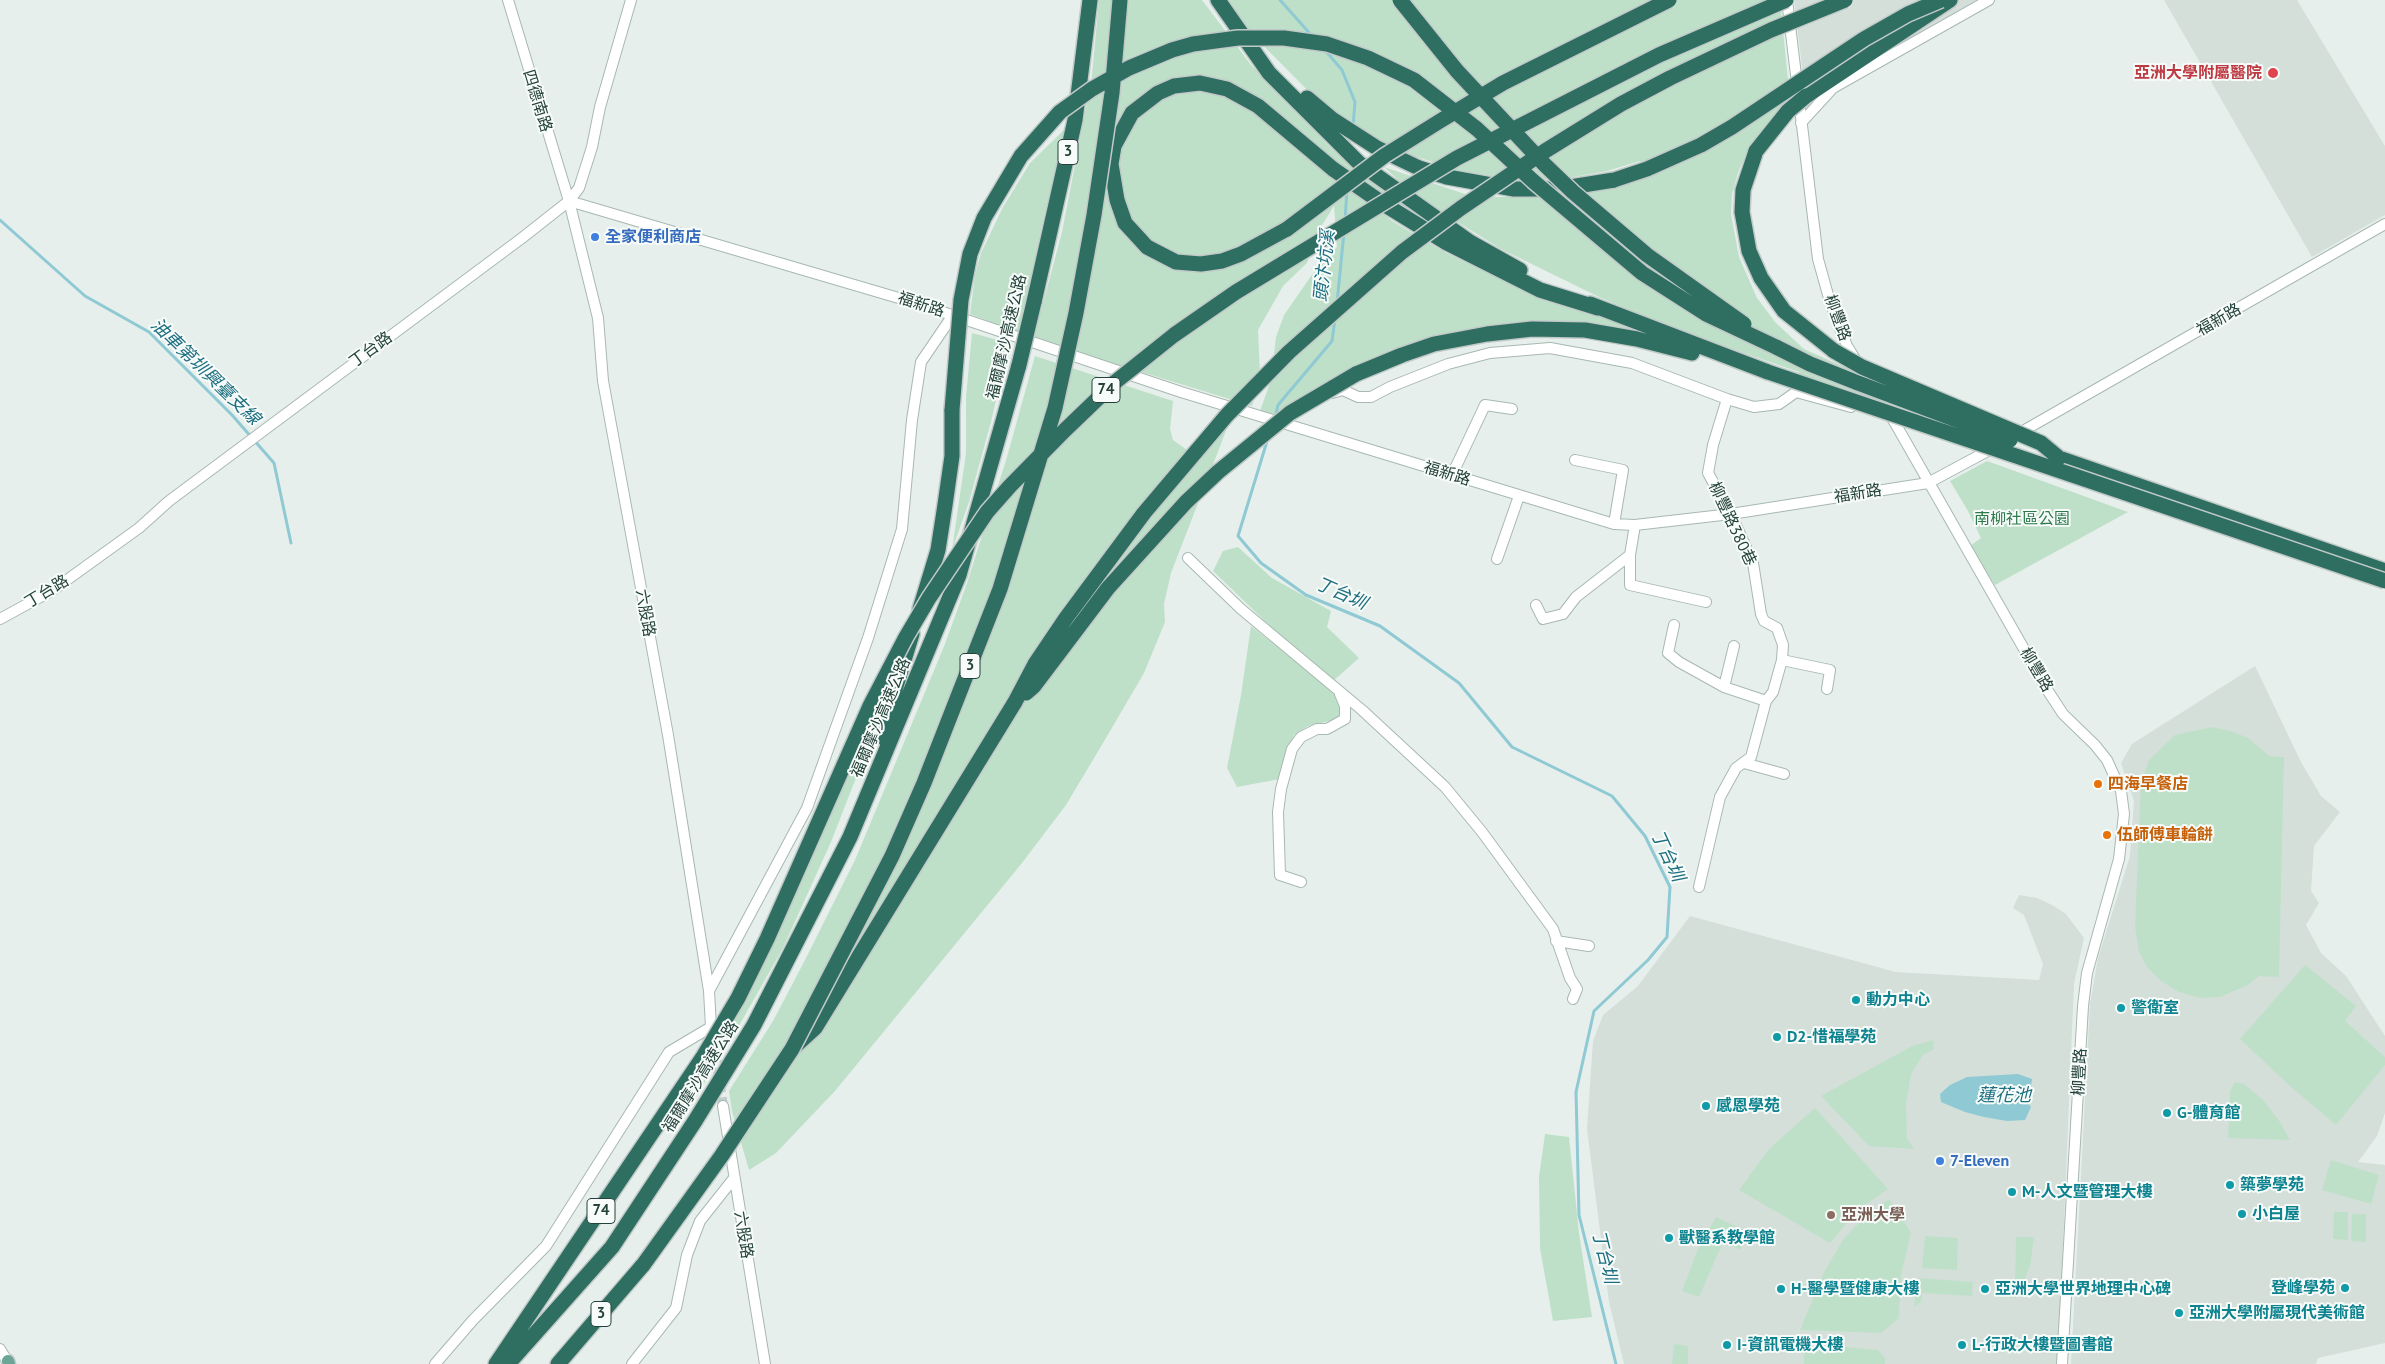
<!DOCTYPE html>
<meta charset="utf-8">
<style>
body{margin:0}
canvas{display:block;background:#e6efeb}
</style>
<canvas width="2385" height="1364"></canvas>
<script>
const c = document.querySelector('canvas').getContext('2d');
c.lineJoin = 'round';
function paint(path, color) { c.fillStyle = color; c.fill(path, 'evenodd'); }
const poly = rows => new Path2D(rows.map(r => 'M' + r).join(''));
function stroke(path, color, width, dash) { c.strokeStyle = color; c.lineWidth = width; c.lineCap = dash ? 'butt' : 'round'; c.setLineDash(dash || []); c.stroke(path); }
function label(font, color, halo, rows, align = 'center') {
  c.font = font + ' "PT Sans","Noto Sans TC",sans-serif'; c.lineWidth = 4; c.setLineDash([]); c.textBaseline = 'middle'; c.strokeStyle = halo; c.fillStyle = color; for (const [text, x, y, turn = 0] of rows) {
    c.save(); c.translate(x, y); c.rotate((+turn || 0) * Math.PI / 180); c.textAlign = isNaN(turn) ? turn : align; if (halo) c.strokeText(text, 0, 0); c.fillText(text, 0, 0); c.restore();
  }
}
const built = poly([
 [1794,0,1986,0,1830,87,1807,108],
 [2164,0,2297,0,2385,146,2385,215,2312,257],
 [2255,666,2301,762,2321,796,2340,812,2314,846,2311,891,2319,903,2306,925,2321,953,2346,976,2385,1036,2385,1113,2377,1136,2358,1162,2385,1165,2385,1343,2318,1358,2316,1364,2071,1364,2090,1004,2098,958,2130,856,2134,801,2121,763,2132,744],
 [2019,895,2037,898,2052,905,2066,914,2084,938,2074,984,2058,1364,1624,1364,1609,1302,1587,1129,1593,1041,1603,1015,1638,986,1690,916,1896,972,2039,980,2043,964,2024,915,2013,908]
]);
const green = poly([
 [1099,0,1202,0,1251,65,1331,148,1379,187,1445,233,1371,203,1392,221,1446,253,1500,279,1642,333,1527,325,1348,371,1303,397,1281,415,1260,411,1271,380,1276,337,1284,315,1311,276,1337,247,1334,206,1319,230,1307,263,1283,286,1258,330,1260,375,1252,406,1044,342,970,314,975,275,981,253,1003,207,1030,163,1065,129,1041,230,1025,309,1041,311,1062,232,1079,144,1092,75],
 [1229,0,1780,0,1788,80,1793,99,1747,151,1738,173,1732,194,1731,214,1739,257,1757,298,1776,323,1804,349,1858,373,1875,412,1796,387,1799,372,1683,332,1599,297,1501,249,1416,196,1384,167,1468,195,1499,197,1530,196,1646,177,1640,161,1607,171,1573,177,1521,182,1456,170,1400,151,1373,139,1319,102,1247,29],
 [972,333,1009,343,991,422,969,502,952,550,966,453,966,397],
 [1035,356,1173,401,1170,429,1173,440,1200,459,1229,423,1171,573,1164,604,1165,622,1144,673,1106,738,1066,805,1022,863,835,1091,776,1153,749,1170,732,1111,729,1091,773,1021,805,960,855,860,883,793,945,644,967,583,1007,457],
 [1987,461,2128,512,1995,585,1970,546,1981,538,1968,511,1950,481],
 [1238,547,1272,578,1331,611,1327,627,1359,658,1332,682,1302,657,1213,571,1223,551],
 [1251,626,1335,693,1342,708,1338,719,1308,726,1294,735,1280,779,1237,787,1227,768,1241,695],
 [892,677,879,719,831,842,783,948,727,1047,699,1091,782,922],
 [2212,727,2231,731,2248,738,2269,756,2284,757,2279,977,2259,976,2248,985,2220,997,2200,998,2179,992,2161,981,2147,967,2139,952,2135,927,2141,782,2149,760,2175,735],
 [2305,965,2356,1006,2345,1021,2385,1057,2385,1065,2336,1125,2290,1086,2240,1039],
 [1933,1040,1934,1049,1923,1055,1911,1074,1906,1103,1907,1138,1914,1149,1869,1146,1821,1096,1912,1046],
 [2235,1082,2244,1084,2263,1100,2280,1122,2290,1140,2228,1138,2230,1091],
 [1815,1108,1888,1189,1858,1210,1830,1243,1739,1190,1769,1149],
 [1545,1134,1569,1137,1579,1233,1592,1317,1553,1321,1540,1248,1539,1177],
 [2331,1160,2379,1175,2371,1204,2322,1190],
 [1889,1199,1911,1233,1901,1275,1899,1318,1881,1333,1800,1330,1824,1272,1844,1238,1866,1216],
 [2334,1212,2348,1212,2348,1240,2333,1239],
 [2352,1214,2366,1214,2366,1242,2351,1241],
 [1716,1217,1748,1232,1740,1250,1723,1242,1699,1297,1682,1291,1698,1249],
 [1925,1236,1958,1238,1957,1270,1922,1268],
 [2016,1237,2034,1237,2030,1266,2017,1298,1998,1297,1999,1284,2015,1284],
 [1917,1278,1973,1282,1972,1296,1922,1293,1921,1302,1914,1307],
 [1674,1344,1688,1346,1688,1364,1672,1364],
 [1822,1345,1878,1350,1885,1358,1885,1364,1804,1364,1804,1351]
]);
const water = poly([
 [2018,1074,2032,1079,2031,1087,2027,1092,2026,1100,2031,1107,2025,1120,2007,1121,1984,1117,1965,1112,1941,1102,1940,1094,1950,1085,1967,1077]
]);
const stream = poly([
 [1280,0,1313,37],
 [1324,49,1342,70,1355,102,1353,126],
 [0,220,85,296,149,332,232,415,274,463,291,543],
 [1345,221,1347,189],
 [1337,303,1344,232],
 [1275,418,1278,405,1332,341,1335,319],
 [1268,438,1238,536,1261,563,1306,595,1380,626,1459,683,1512,747,1612,796,1645,836,1670,887,1667,937,1648,960,1594,1011,1576,1092,1579,1215,1616,1364]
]);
const minorTunnel = poly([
 [713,1038,723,1106]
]);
const minor = poly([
 [1787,0,1818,259,1830,302,1847,346,1895,423,2048,691,2063,714,2095,745,2107,760,2121,791,2124,814,2119,859,2087,973,2083,1006,2062,1364],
 [1801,123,1833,88,1989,0],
 [569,201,919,304,1181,392,1614,524,1635,525,1731,514,1928,483,1995,447],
 [1332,393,1343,390,1358,397,1371,397,1390,387,1448,364,1490,353,1550,348,1632,363,1727,399],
 [2016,435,2385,224],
 [1575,460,1623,470,1614,524],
 [1452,475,1485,405,1512,409],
 [1635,525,1630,555,1630,585,1706,602],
 [1188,558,1241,609,1362,710,1445,787,1482,832,1553,929,1570,978,1577,989,1573,999],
 [1497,559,1519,496],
 [1536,605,1543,619,1563,614,1576,597,1630,555],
 [0,619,53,590,139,528,169,501,522,238,569,201,579,188,592,147,600,107,631,0],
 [1674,625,1668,653,1679,662,1724,687,1766,701],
 [1782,660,1830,670,1827,689],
 [1724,687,1734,646],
 [1744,763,1784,774],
 [1301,882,1280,875,1278,812,1281,789,1292,749,1301,737,1317,729,1327,729,1345,719,1345,706,1340,694],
 [1699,887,1720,797,1736,768,1751,757,1766,701,1773,692,1782,660,1783,645,1777,628,1764,621,1761,614,1753,563,1731,514,1708,473,1713,445,1727,399,1754,407,1779,404,1796,392,1851,407],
 [1556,941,1589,946],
 [709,991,807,808,868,638,902,529,912,420,921,362,953,315],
 [723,1106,765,1364],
 [0,1349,9,1364],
 [435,1364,473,1320,546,1246,669,1052,711,1027,709,991,668,735,603,381,598,318,569,201,508,0],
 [632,1364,676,1308,687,1255,700,1221,734,1178]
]);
const major = poly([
 [8,1361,9,1364]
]);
const highway = poly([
 [1218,0,1269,73,1359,163,1470,242,1520,270],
 [1806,96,1950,0],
 [1307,98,1332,119,1377,148,1419,168,1447,177,1514,189,1558,189,1614,180],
 [1756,151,1743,190,1742,212,1749,251,1761,278,1784,311,1834,351],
 [1287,229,1241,254,1222,261,1201,264,1176,262,1147,247,1125,223,1117,200,1111,164,1114,146,1132,113,1158,93,1174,86,1200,83,1227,89,1258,106,1333,169,1382,203,1447,243,1540,290,1598,308],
 [1034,302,1075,120,1090,0],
 [1590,304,1768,372],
 [1776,347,1810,364,1858,383],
 [1356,374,1402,355,1434,344,1487,334,1532,329,1585,330,1637,339,1692,353],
 [2059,458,2385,571],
 [920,609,938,550,945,505,952,456,952,410],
 [885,739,890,706,912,634],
 [793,1048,815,1028,1015,702],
 [496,1364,703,1057],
 [508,1364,612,1247,695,1121,754,1025,850,837,959,575,1019,365],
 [558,1364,643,1265]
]);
const highwayBridge = poly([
 [1400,0,1457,71,1545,165,1573,192,1647,255,1744,324],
 [1756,151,1788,111,1806,96],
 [1614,180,1647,169,1701,145,1732,127,1864,39,1908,14,1941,0],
 [1287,229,1384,156,1440,121,1503,83,1669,0],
 [1834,351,1862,367,2041,443,2059,458],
 [1019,365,1034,302],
 [1768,372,2385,581],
 [1858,383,2010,440],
 [952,410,961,300,970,254,984,218,1021,156,1060,112,1092,89,1129,68,1172,50,1193,44,1238,38,1284,38,1327,44,1368,58,1414,80,1477,129,1533,181,1642,273,1706,314,1776,347],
 [1026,693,1034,686,1108,588,1186,502,1218,472,1290,413,1356,374],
 [1015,702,1035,664,1066,618,1144,513,1227,415,1289,352,1402,252,1461,208,1545,151,1621,104,1670,78,1771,30,1845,0],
 [703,1057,738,998,767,939,870,706,906,637,929,598,987,512,1010,486,1065,430,1114,383,1174,335,1236,292,1457,158,1659,55,1786,0],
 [643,1265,722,1155,792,1049,892,856,924,783,1000,589,1055,408,1076,313,1094,215,1112,93,1120,0]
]);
const markers = [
 [2273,73,6,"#e0444e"],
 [595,237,5,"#3f7fe0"],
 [2098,784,5,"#e8710a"],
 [2107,835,5,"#e8710a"],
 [1856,1000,5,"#0f9aa8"],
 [2121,1008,5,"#0f9aa8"],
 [1777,1037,5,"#0f9aa8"],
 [1706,1106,5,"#0f9aa8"],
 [2167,1113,5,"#0f9aa8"],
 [1940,1161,5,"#3f7fe0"],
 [2230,1185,5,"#0f9aa8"],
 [2012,1192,5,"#0f9aa8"],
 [2242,1214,5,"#0f9aa8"],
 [1831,1215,5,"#8d6e63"],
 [1669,1238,5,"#0f9aa8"],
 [2345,1288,5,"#0f9aa8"],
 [1781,1289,5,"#0f9aa8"],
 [1985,1289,5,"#0f9aa8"],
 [2179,1313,5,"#0f9aa8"],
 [1727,1345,5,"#0f9aa8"],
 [1962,1345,5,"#0f9aa8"]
];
const shields = [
 [1068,152,20],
 [1106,390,28],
 [970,666,20],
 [601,1211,28],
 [601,1314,20]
];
const shieldNames = [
 ["3",1068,152],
 ["74",1106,390],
 ["3",970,666],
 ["74",601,1211],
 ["3",601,1314]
];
const healthNames = [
 ["亞洲大學附屬醫院",2262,73]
];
const streetNames = [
 ["四德南路",537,101,73],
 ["福新路",921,305,18],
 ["柳豐路",1837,318,70],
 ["福新路",2219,320,-30],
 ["福爾摩沙高速公路",1007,337,-77],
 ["丁台路",371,350,-36],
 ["福新路",1447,474,17],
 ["福新路",1858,494,-9],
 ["柳豐路380巷",1732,524,65],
 ["丁台路",47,592,-31],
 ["六股路",645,613,80],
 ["柳豐路",2036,670,59],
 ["福爾摩沙高速公路",881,718,-67],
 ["柳豐路",2080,1072,-87],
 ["福爾摩沙高速公路",701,1077,-58],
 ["六股路",743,1235,81]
];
const shopNames = [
 ["全家便利商店",605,237],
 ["7-Eleven",1950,1161]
];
const parkNames = [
 ["南柳社區公園",2022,519]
];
const foodNames = [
 ["四海早餐店",2108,784],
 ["伍師傅車輪餅",2117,835]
];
const cultureNames = [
 ["動力中心",1866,1000],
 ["警衛室",2131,1008],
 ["D2-惜福學苑",1787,1037],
 ["感恩學苑",1716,1106],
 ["G-體育館",2177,1113],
 ["築夢學苑",2240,1185],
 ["M-人文暨管理大樓",2022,1192],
 ["小白屋",2252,1214],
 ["獸醫系教學館",1679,1238],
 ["登峰學苑",2335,1288,"right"],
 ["H-醫學暨健康大樓",1791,1289],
 ["亞洲大學世界地理中心碑",1995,1289],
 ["亞洲大學附屬現代美術館",2189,1313],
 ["I-資訊電機大樓",1737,1345],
 ["L-行政大樓暨圖書館",1972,1345]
];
const educationNames = [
 ["亞洲大學",1841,1215]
];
const waterNames = [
 ["頭汴坑溪",1325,266,-84],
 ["油車第圳興臺支線",205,372,44],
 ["丁台圳",1341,594,24],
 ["丁台圳",1667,856,65],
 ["蓮花池",2004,1096],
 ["丁台圳",1604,1257,76]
];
paint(built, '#d4dfda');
paint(green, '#bfe0c8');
paint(water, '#8ec9d4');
stroke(stream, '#8ec9d4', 3);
stroke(minorTunnel, '#bfccc8', 10, [10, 5]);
stroke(minor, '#a8b8b2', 12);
stroke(major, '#c2cac8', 15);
stroke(highway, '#c2cac8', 18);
stroke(minor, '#fff', 10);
stroke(major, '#6aa596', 12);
stroke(highway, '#2f6f62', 15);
stroke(highwayBridge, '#c2cac8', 18, []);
stroke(highwayBridge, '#2f6f62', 15);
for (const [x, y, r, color] of markers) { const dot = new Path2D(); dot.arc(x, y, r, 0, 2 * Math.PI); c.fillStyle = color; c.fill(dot); stroke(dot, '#f7fbf9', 2); }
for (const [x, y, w] of shields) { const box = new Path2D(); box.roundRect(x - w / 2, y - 12.5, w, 25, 4); c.fillStyle = '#f7fbf9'; c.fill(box); stroke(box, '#24423a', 1); }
label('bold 15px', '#24423a', null, shieldNames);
label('bold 16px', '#be3a42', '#f7fbf9', healthNames, 'right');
label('16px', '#24423a', '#f7fbf9', streetNames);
label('bold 16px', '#366cbe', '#f7fbf9', shopNames, 'left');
label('16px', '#2d7a4b', '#f7fbf9', parkNames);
label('bold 16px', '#c56008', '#f7fbf9', foodNames, 'left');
label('bold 16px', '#0d838f', '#f7fbf9', cultureNames, 'left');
label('bold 16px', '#785e54', '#f7fbf9', educationNames, 'left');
label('italic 18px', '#1c6f80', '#f7fbf9', waterNames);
</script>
